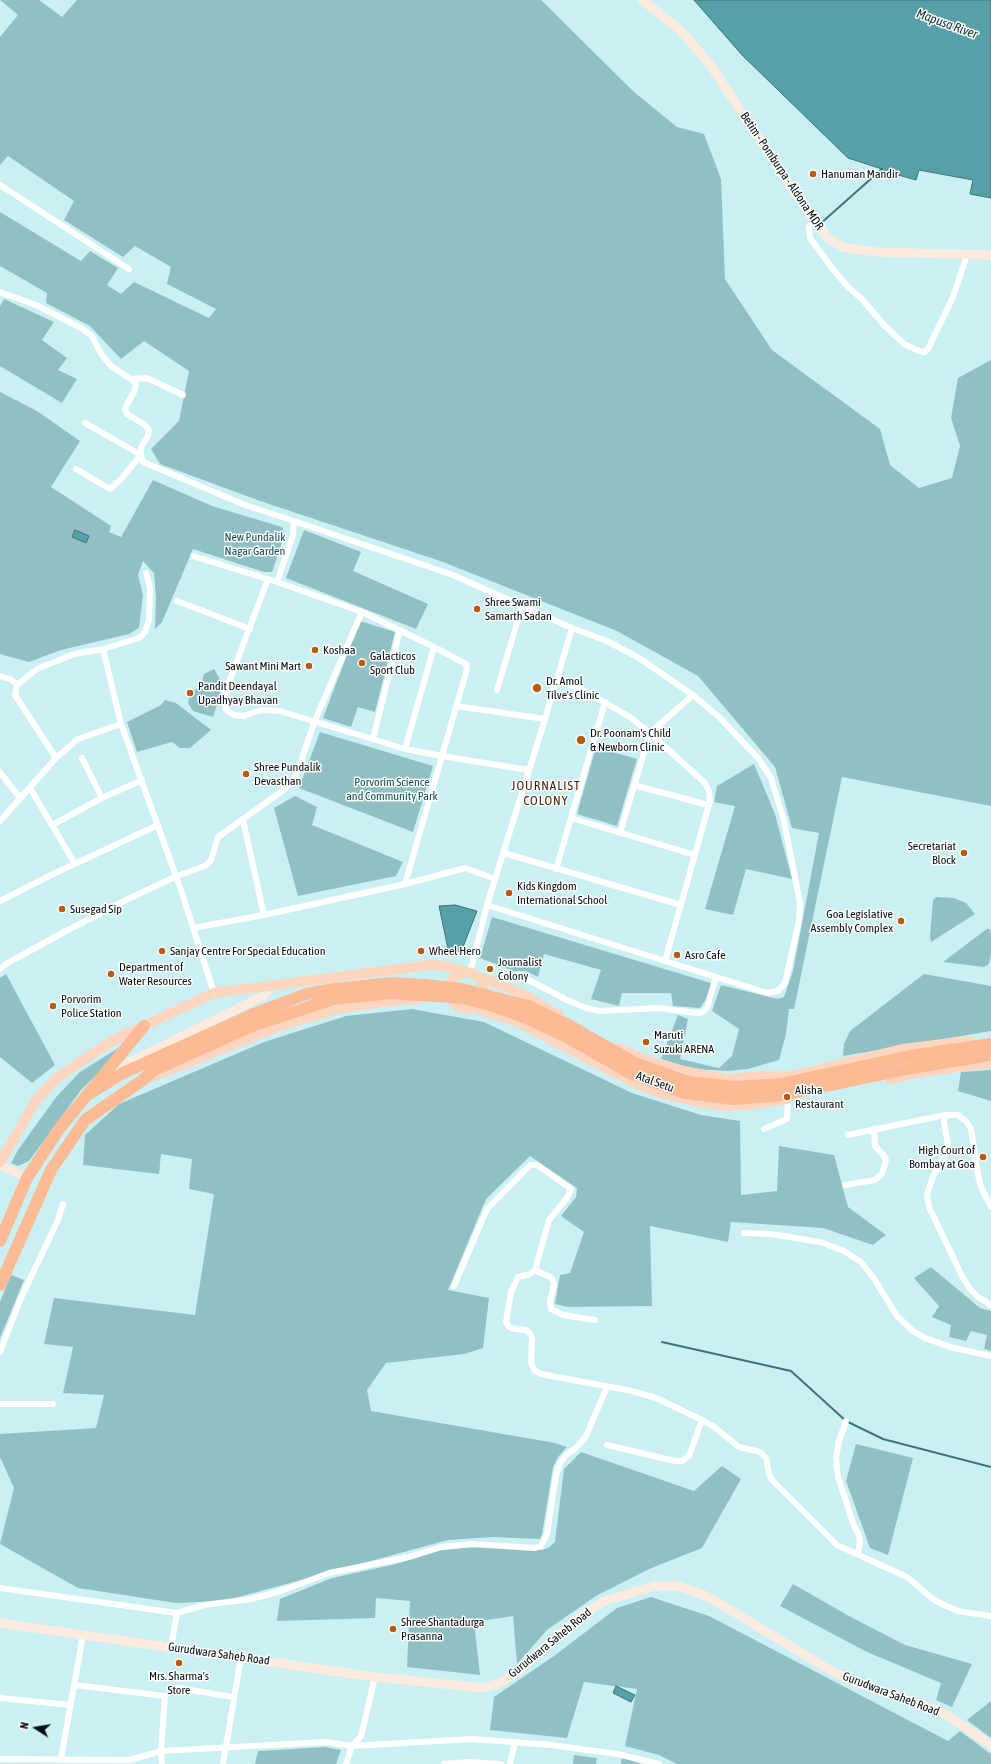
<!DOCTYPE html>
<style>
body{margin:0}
#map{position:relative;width:991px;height:1764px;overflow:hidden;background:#cbf0f3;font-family:"Asap Condensed",sans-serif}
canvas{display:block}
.north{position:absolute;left:16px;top:1708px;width:40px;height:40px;-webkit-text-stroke:3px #fff;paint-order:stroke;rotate:282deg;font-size:11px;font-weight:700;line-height:16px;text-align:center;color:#041011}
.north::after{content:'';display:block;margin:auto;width:14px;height:18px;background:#041011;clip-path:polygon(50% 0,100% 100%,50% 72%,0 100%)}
</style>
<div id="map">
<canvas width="991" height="1764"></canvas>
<div class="north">N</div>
</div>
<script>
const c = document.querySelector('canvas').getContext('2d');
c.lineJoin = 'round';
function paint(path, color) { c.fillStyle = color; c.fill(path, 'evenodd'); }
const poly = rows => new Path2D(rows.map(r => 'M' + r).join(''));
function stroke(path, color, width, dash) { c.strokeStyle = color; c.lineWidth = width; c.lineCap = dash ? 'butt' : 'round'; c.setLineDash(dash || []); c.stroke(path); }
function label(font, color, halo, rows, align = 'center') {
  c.font = font + ' "Asap Condensed",sans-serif'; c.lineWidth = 3; c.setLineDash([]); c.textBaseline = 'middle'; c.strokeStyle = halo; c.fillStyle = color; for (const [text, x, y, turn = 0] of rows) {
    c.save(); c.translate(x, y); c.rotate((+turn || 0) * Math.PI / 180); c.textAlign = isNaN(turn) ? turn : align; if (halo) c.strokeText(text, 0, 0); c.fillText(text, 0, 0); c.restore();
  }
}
const green = poly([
 [0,0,39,0,62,17,77,0,541,0,634,92,677,127,704,134,721,179,725,279,772,350,880,429,890,465,919,488,952,478,960,446,951,418,958,378,991,360,991,806,842,777,794,1009,789,1009,786,1034,779,1060,748,1069,728,1071,694,1069,661,1059,678,1015,688,1019,680,1059,719,1068,732,1056,739,1029,712,1011,721,985,778,999,784,997,793,971,819,833,792,828,775,767,698,676,617,631,443,562,260,501,160,464,151,449,179,421,189,371,144,341,121,359,90,326,46,303,47,293,0,266,0,212,81,261,90,251,118,268,107,285,121,294,134,282,209,318,216,309,167,284,171,267,135,246,123,257,64,220,74,201,8,156,0,165,0,37,18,15],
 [4,299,54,322,42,340,67,358,58,370,77,379,62,403,0,366,0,306],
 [0,392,37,411,80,441,51,487,111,526,109,532,121,537,153,480,212,506,282,527,285,534,272,572,264,572,193,549,162,622,155,629,156,597,154,573,143,561,138,575,143,595,139,628,129,634,61,650,29,662,0,654],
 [304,530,361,552,353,571,428,604,416,629,286,578],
 [360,621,395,632,375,712,358,707,351,727,323,718],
 [214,669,221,681,220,694,213,717,193,711,188,703,190,693,201,686,204,674],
 [165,700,176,703,211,730,190,748,180,748,172,742,137,752,127,722,161,705],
 [320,732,433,766,413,832,299,788],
 [596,747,637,759,617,826,577,814],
 [754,764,775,814,792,879,746,869,733,915,705,909,735,806,714,802,717,786],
 [295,796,317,807,312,825,403,862,396,876,298,896,274,808],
 [936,897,954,898,966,903,975,914,931,942,930,936,933,900],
 [492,917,711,983,706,999,700,1008,673,1006,671,993,622,993,619,1006,591,999,601,970,544,954,538,977,526,971,514,971,480,958],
 [988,928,991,932,991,954,989,964,984,967,943,962],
 [6,974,55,1065,32,1083,0,1057,0,978],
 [924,974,991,986,991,1031,843,1056,844,1044,850,1031],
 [412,1009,484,1022,632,1093,701,1115,740,1121,741,1195,777,1191,779,1146,834,1155,848,1207,886,1235,873,1245,823,1228,731,1222,728,1242,650,1226,652,1306,568,1307,555,1304,560,1275,570,1273,584,1232,561,1216,576,1197,577,1188,530,1156,486,1199,448,1290,489,1298,483,1348,464,1354,386,1363,367,1390,371,1411,555,1443,567,1447,558,1457,553,1467,542,1534,540,1539,493,1537,448,1540,224,1601,176,1603,78,1588,0,1544,14,1488,0,1457,0,1434,96,1428,104,1395,63,1393,73,1347,44,1344,54,1298,195,1315,214,1194,189,1189,192,1159,161,1154,159,1174,83,1165,85,1135,119,1104,264,1042,346,1016],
 [120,1047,122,1049,81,1090,29,1161,18,1166,11,1163,18,1150,57,1096,80,1072],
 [991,1070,991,1101,958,1091,961,1072],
 [931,1267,980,1308,991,1311,991,1351,984,1349,987,1335,971,1331,966,1341,949,1337,951,1325,932,1317,939,1306,914,1278],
 [11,1275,24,1280,0,1338,0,1302],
 [856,1444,913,1458,888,1555,870,1548,846,1481],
 [581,1452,694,1491,722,1466,741,1479,702,1548,649,1569,596,1596,547,1630,517,1664,513,1616,474,1622,480,1675,407,1667,410,1601,376,1598,375,1618,277,1621,280,1599,332,1578,396,1564,442,1550,475,1547,542,1550,548,1548,555,1542,564,1469],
 [793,1584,849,1616,905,1645,972,1664,952,1707,936,1700,941,1683,867,1652,780,1606],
 [651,1597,709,1616,948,1741,960,1731,991,1754,991,1764,677,1764,659,1755,625,1746,637,1689,584,1682,567,1738,490,1730,494,1697,554,1656,617,1608],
 [991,1701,991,1738,967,1720],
 [325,1747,341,1750,336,1764,255,1764,258,1751],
 [574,1755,597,1758,596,1764,573,1764],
 [622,1757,641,1764,621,1764]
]);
const water = poly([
 [694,0,991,0,991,198,970,194,973,180,919,170,916,180,884,171,882,169,848,158,742,55,694,0],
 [75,530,89,536,86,543,72,537,75,530],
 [455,905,477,911,461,952,448,949,439,906,455,905],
 [616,1686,635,1695,631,1702,613,1693,616,1686]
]);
const stream = poly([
 [820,224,882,169],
 [662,1342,791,1371,846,1421,883,1439,991,1467]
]);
const street = poly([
 [0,185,129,269],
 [815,221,809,227,810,238,832,268,849,288,862,299,884,325,904,344,917,350,924,352,928,349,953,297,967,255],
 [0,292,36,305,81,328,92,336,101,354,112,367,131,379,136,384,135,390,126,406,125,410,127,414,145,425,149,430,148,436,141,447,141,455,143,462,245,505,294,521,293,535,277,582,362,612,315,720,298,770,293,780,285,789,218,837,211,860,205,866,177,876,128,899,64,932,6,964,0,969],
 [131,379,147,378,183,395],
 [76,469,110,489,121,479,141,455,85,423],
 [294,521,453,575,572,628,607,641,639,658,693,695,719,717,758,758,771,778,784,821,800,903,799,921,785,983,778,991,767,993,487,905],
 [193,556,277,582],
 [146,573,150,588,149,620,145,632,139,638,103,649,121,724,181,890,214,993],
 [268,579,226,690,224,700,226,710,234,715,243,716,261,710,280,711,405,749],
 [177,601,250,629],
 [362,612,434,647,466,664,467,669,442,756,405,749,434,647],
 [0,676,10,679,18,685],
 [556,680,583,690,630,717,650,733,705,783,709,791,710,801,665,961],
 [497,690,522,606],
 [456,706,545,719],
 [373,739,400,630],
 [56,758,15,695,17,685,37,669,74,654,103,649],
 [82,758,102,798],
 [0,772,20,798],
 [634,785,708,805],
 [30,788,75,864],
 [571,818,695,855],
 [0,821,56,758,78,739,121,724],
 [52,825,102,798,142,780],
 [620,833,650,733,693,695],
 [504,853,681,905],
 [556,869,605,702],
 [405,884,442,756,528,770],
 [0,901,49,876,158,825],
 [264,915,405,884,465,868,495,879],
 [193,928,264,915,243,820],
 [470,973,487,905,545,719,572,628],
 [497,983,512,976,521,976,567,1000,586,1008,599,1011,659,1008,697,1013,703,1012,707,1008,716,977],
 [945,1115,944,1122,948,1145,944,1157,933,1176,927,1194,929,1207,962,1276,970,1289,978,1297,991,1305],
 [764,1129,787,1119,788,1099],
 [848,1135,945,1115,958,1115,966,1121,971,1129,978,1175,981,1187,991,1207],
 [845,1185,875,1180,882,1174,886,1160,884,1156,875,1146,874,1129],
 [744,1233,771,1234,820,1242,844,1251,861,1262,873,1277,897,1316,913,1331,925,1338,950,1347,991,1356],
 [535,1270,550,1277,553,1280,554,1284,550,1301,551,1309,563,1315,595,1320],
 [454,1286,487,1209,530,1165,537,1165,571,1189,567,1198,549,1220,535,1270,530,1274,518,1277,511,1292,506,1322,509,1327,514,1329,526,1330,530,1333,532,1338,531,1363,535,1371,541,1374,632,1391,656,1398,702,1420,713,1426,739,1447,760,1452,766,1458,769,1474,772,1480,837,1545,907,1577,933,1599,946,1606,958,1611,991,1616],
 [0,1352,21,1298,58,1220,63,1204],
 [0,1404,53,1404],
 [846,1421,839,1441,836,1458,838,1477,854,1526,859,1535,860,1543,858,1554],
 [607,1445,675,1461,682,1461,689,1456,702,1420],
 [0,1588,177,1613],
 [171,1647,177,1613,204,1605,251,1599,281,1591,329,1573,409,1557,441,1547,472,1544,535,1548,541,1546,547,1534,556,1475,560,1463,566,1455,577,1447,586,1436,607,1387],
 [74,1685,165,1696,161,1751,162,1764],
 [178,1688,233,1697],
 [0,1698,70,1705],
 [0,1759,130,1760,161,1751,326,1742,352,1746,472,1739,552,1745,617,1754,659,1764],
 [61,1759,83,1635],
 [223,1764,241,1657],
 [346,1764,352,1746,361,1736,375,1677],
 [444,1764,469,1762,501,1764],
 [510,1764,515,1742]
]);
const secondary = poly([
 [642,0,680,30,709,63,797,196,827,237,842,247,876,252,991,255],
 [118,1075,121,1069,128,1063,263,996,272,986],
 [0,1165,27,1178],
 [0,1623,375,1677,483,1688,502,1682,519,1670,579,1617,604,1601,655,1586,678,1586,704,1595,722,1605,830,1670,854,1682,942,1712,991,1745]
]);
const primary = poly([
 [480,978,483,983,484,992,480,1002,477,1005,469,1008,463,1008,457,1006,452,1001,449,993,451,981,456,975,466,972,472,973,480,978,497,983,524,995,559,1015],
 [472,1007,520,1023,633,1082,660,1093,704,1103,725,1106,746,1105,788,1099],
 [618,1048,649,1061,679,1070,725,1079,764,1076,792,1076,902,1049,969,1041],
 [890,1079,921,1072,991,1063],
 [144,1080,277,1027,341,1008,407,999,415,1000],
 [0,1162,37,1099,57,1078,80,1062,114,1040,214,993,430,965,445,966,466,972]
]);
const highway = poly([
 [86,1096,123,1073,256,1013,306,994,334,989,391,983,425,985,462,989,528,1006,570,1026,635,1063,688,1082,735,1087,781,1084,910,1056,991,1044],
 [0,1241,27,1178,59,1129,144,1026],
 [0,1285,51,1170,85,1120,140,1082,154,1070,252,1026,333,999,391,993,462,998,494,1006,524,1017,565,1036,630,1073,685,1093,735,1099,783,1095,912,1068,991,1055]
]);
const markers = [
 [813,174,4,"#b95b0f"],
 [477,609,4,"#b95b0f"],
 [315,650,4,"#b95b0f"],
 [362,663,4,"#b95b0f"],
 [309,666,4,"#b95b0f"],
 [537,688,5,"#b95b0f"],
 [190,693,4,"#b95b0f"],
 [581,740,5,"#b95b0f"],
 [246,774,4,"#b95b0f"],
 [964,853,4,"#b95b0f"],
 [509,893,4,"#b95b0f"],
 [62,909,4,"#b95b0f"],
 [901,921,4,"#b95b0f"],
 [162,951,4,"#b95b0f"],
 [421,951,4,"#b95b0f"],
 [677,955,4,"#b95b0f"],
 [490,969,4,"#b95b0f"],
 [111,974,4,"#b95b0f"],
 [53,1006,4,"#b95b0f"],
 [646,1042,4,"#b95b0f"],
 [787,1097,4,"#b95b0f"],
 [983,1157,4,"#b95b0f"],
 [393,1629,4,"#b95b0f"],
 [179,1663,4,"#b95b0f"]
];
const streetNames = [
 ["Betim - Pomburpa - Aldona MDR",782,171,56],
 ["Atal Setu",655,1082,20],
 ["Gurudwara Saheb Road",550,1643,-39],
 ["Gurudwara Saheb Road",219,1654,8],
 ["Gurudwara Saheb Road",891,1694,21]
];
const poiNames = [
 ["Hanuman Mandir",821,174],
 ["Shree Swami",485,602],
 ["Samarth Sadan",485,616],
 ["Koshaa",323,650],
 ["Galacticos",370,656],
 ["Sport Club",370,670],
 ["Sawant Mini Mart",301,666,"right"],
 ["Dr. Amol",546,681],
 ["Tilve's Clinic",546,695],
 ["Pandit Deendayal",198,686],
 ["Upadhyay Bhavan",198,700],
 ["Dr. Poonam's Child",590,733],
 ["& Newborn Clinic",590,747],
 ["Shree Pundalik",254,767],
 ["Devasthan",254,781],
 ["Secretariat",956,846,"right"],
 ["Block",956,860,"right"],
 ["Kids Kingdom",517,886],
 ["International School",517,900],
 ["Susegad Sip",70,909],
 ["Goa Legislative",893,914,"right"],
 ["Assembly Complex",893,928,"right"],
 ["Sanjay Centre For Special Education",170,951],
 ["Wheel Hero",429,951],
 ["Asro Cafe",685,955],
 ["Journalist",498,962],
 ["Colony",498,976],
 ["Department of",119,967],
 ["Water Resources",119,981],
 ["Porvorim",61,999],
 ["Police Station",61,1013],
 ["Maruti",654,1035],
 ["Suzuki ARENA",654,1049],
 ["Alisha",795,1090],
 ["Restaurant",795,1104],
 ["High Court of",975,1150,"right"],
 ["Bombay at Goa",975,1164,"right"],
 ["Shree Shantadurga",401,1622],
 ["Prasanna",401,1636],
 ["Mrs. Sharma's",179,1676,"center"],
 ["Store",179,1690,"center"]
];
const parkNames = [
 ["New Pundalik",255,537],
 ["Nagar Garden",255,551],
 ["Porvorim Science",392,782],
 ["and Community Park",392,796]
];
const waterNames = [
 ["Mapusa River",947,24,20]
];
const neighbourhoodNames = [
 ["JOURNALIST",546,786],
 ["COLONY",546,801]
];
paint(green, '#91c0c4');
paint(water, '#57a0a7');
stroke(water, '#3e757a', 1);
stroke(stream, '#3e757a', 2);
stroke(street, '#fff', 6);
stroke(secondary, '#feebdf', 9);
stroke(primary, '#fed6bf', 10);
stroke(highway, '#fdbb95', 12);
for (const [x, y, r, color] of markers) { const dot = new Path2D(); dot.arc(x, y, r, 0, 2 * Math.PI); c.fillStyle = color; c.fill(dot); stroke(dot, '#fff', 1.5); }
label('12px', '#041011', '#fff', streetNames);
label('12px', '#041011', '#fff', poiNames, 'left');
label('12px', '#105157', '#fff', parkNames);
label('italic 13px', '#0c3135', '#fff', waterNames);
c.letterSpacing = '1px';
label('13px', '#4c1f00', '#fff', neighbourhoodNames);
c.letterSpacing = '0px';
</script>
